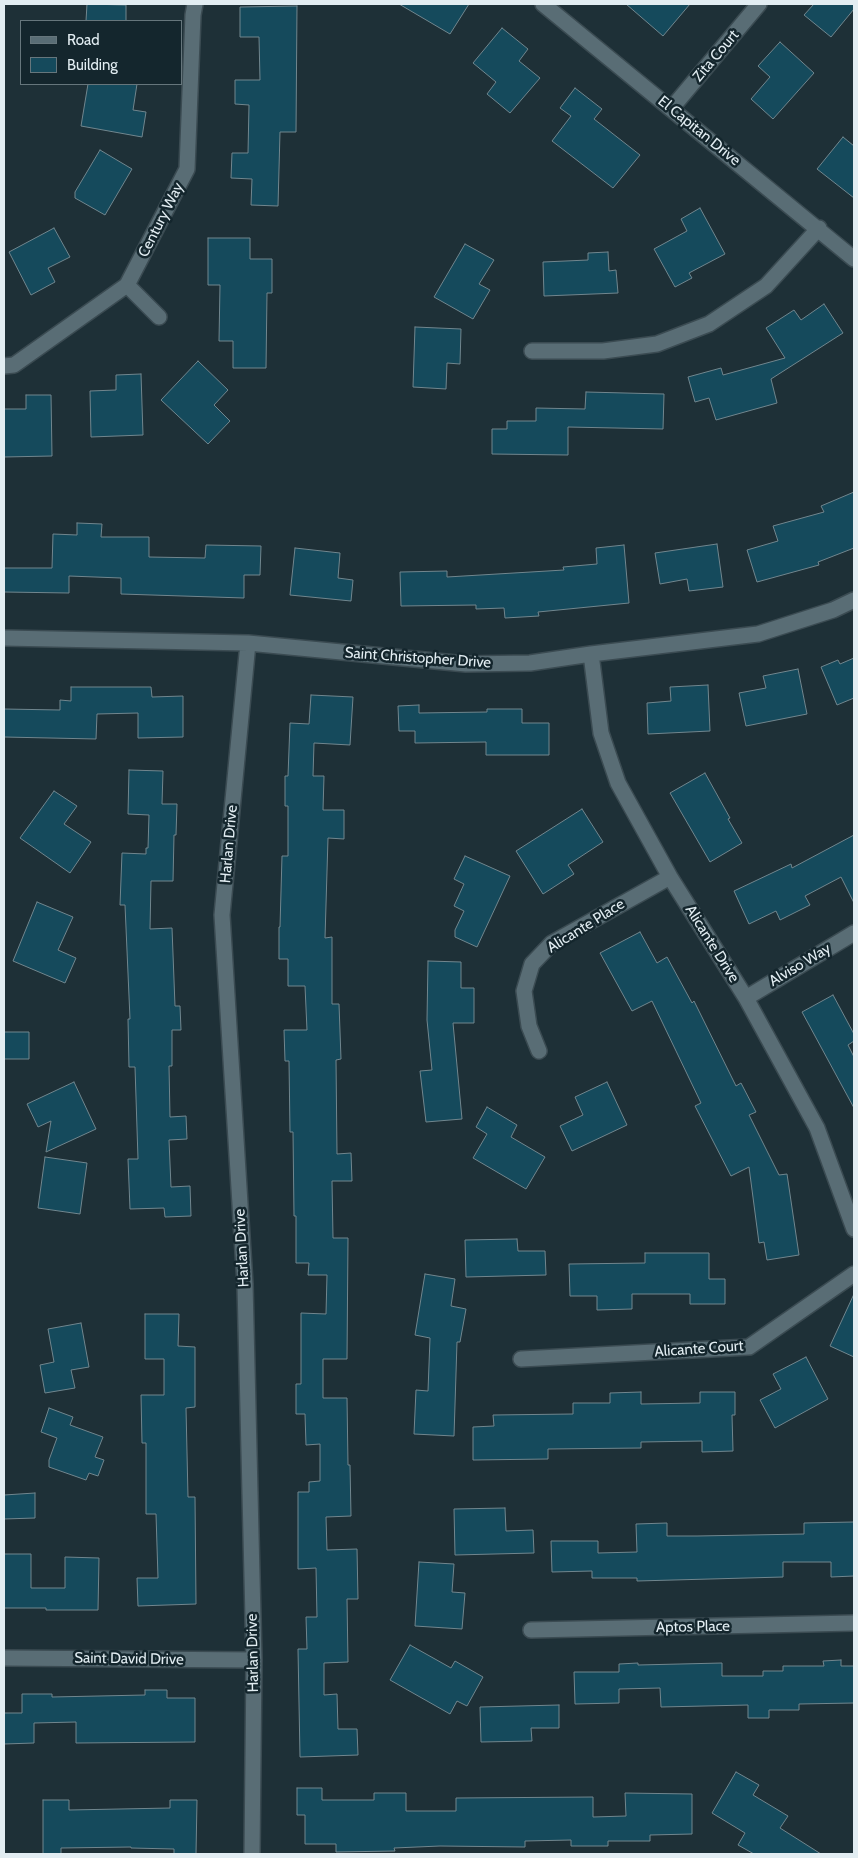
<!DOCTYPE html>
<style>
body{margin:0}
#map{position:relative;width:858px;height:1858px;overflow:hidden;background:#1e3037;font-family:Cabin,sans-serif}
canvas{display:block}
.frame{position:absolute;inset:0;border:5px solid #e2edf2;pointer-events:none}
.legend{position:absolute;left:20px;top:20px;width:162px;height:65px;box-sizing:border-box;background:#14262d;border:1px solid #66767c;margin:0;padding:6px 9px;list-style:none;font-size:15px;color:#e2edf2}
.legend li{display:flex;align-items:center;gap:10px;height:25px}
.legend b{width:25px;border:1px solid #66767c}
</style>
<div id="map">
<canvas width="858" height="1858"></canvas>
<div class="frame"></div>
<ul class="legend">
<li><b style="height:6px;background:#596d75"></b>Road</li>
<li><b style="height:14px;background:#154a5c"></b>Building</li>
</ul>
</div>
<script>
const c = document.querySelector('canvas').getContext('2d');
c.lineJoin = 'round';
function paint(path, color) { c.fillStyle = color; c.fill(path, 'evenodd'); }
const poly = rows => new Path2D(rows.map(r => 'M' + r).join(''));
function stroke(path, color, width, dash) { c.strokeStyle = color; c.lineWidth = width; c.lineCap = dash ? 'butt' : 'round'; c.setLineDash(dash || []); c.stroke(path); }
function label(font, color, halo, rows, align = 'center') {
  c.font = font + ' Cabin,sans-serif'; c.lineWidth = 5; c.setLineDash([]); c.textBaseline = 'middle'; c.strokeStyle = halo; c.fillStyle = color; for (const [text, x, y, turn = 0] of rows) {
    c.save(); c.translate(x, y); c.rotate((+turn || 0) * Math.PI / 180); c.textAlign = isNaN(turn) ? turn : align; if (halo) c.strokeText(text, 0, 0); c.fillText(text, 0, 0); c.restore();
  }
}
const building = poly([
 [87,4,126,5,126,21,86,21,87,4],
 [399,4,469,4,450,34,399,4],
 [626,4,690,4,663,36,626,4],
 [814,4,854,4,854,9,831,37,804,15,814,4],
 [297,6,296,132,280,132,278,206,251,205,252,179,231,178,232,153,248,153,249,105,235,104,235,80,260,80,259,37,240,37,240,7,297,6],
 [502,28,528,49,519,61,540,78,510,113,487,94,496,82,473,63,502,28],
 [780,42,814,73,773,119,751,99,770,77,758,66,780,42],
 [88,84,137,84,133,110,146,112,142,137,81,126,88,84],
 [575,88,602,109,594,119,640,155,613,188,552,141,571,116,560,108,575,88],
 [843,137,854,146,854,198,817,169,843,137],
 [100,150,132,169,105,215,75,198,75,192,100,150],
 [700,208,725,254,689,273,692,278,675,287,654,249,687,231,681,219,700,208],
 [54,228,70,257,48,268,55,282,31,295,9,252,54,228],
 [208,238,250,238,250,259,272,259,272,293,267,293,266,368,233,368,233,341,219,341,220,285,208,285,208,238],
 [465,244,494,260,479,284,490,290,473,319,434,297,465,244],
 [608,252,609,271,616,270,618,293,544,296,543,262,588,260,588,253,608,252],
 [824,304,843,333,771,379,777,403,716,420,709,398,695,402,688,377,721,368,723,375,785,358,766,328,794,310,801,320,824,304],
 [415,327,461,329,460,364,447,363,446,389,413,387,415,327],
 [198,361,228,390,214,405,230,421,208,444,161,400,198,361],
 [141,374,143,435,91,437,90,391,116,390,116,375,141,374],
 [586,392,664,394,663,429,568,427,568,455,492,454,492,429,507,429,507,421,536,421,536,408,585,409,586,392],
 [26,395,51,395,52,456,4,457,4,409,26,409,26,395],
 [854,492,854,548,818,562,819,565,757,582,747,550,778,541,773,526,824,512,821,506,854,492],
 [77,523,102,524,101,537,149,537,149,557,205,558,206,545,261,546,260,575,244,575,244,598,121,594,121,578,69,576,69,593,4,592,4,568,52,568,53,534,77,535,77,523],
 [717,544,723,587,689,591,687,579,660,584,655,553,717,544],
 [624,545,629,603,538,612,539,616,505,618,504,608,476,609,476,605,401,606,400,572,447,571,447,577,564,570,563,567,597,564,596,548,624,545],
 [295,548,340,553,338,578,353,580,351,601,290,595,295,548],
 [854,658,854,698,837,705,821,667,838,660,840,664,854,658],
 [798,669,807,714,746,726,739,693,766,688,763,676,798,669],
 [708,685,710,731,648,734,647,703,671,701,670,687,708,685],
 [71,687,151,687,152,697,183,696,183,737,138,738,138,713,97,714,96,739,4,737,4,709,60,710,60,700,71,701,71,687],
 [311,695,353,697,350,745,314,743,313,776,324,776,323,810,344,810,344,839,328,838,325,938,332,937,332,1004,339,1004,341,1059,336,1060,337,1154,351,1153,352,1181,332,1181,333,1238,348,1238,347,1359,323,1359,323,1398,347,1398,348,1465,350,1465,351,1516,326,1517,327,1550,357,1549,358,1599,347,1599,348,1662,324,1663,324,1695,337,1694,338,1729,357,1729,358,1755,300,1757,298,1649,307,1649,306,1617,317,1617,316,1568,298,1569,298,1492,309,1492,309,1482,320,1481,320,1444,306,1445,305,1414,296,1414,296,1384,301,1384,301,1313,326,1314,327,1275,308,1275,309,1263,296,1263,296,1216,294,1216,293,1132,290,1132,289,1061,285,1061,284,1030,307,1030,305,986,288,986,288,959,279,959,279,927,280,927,282,856,288,856,288,806,285,806,285,776,288,776,290,723,309,724,311,695],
 [419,705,419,713,487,712,487,709,522,709,522,723,549,723,549,755,486,755,486,742,415,743,415,731,399,731,398,706,419,705],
 [129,770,163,771,162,804,177,804,176,835,174,835,173,881,151,881,150,929,172,928,175,1006,180,1006,181,1030,172,1030,172,1066,169,1066,170,1117,186,1116,187,1139,169,1140,171,1187,190,1186,191,1216,165,1217,164,1208,130,1209,128,1159,138,1159,135,1067,129,1067,128,1019,130,1019,125,905,120,905,122,853,146,854,146,848,148,848,149,815,128,814,129,770],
 [705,773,730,818,728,819,742,843,710,862,670,793,705,773],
 [54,791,77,806,64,824,91,842,70,873,20,838,54,791],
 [582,809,603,842,568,865,574,874,543,894,516,851,582,809],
 [854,835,854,903,841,877,805,896,810,905,780,920,776,911,749,924,734,891,791,864,792,868,854,835],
 [465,856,510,876,477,947,455,937,455,930,464,911,454,906,464,884,454,879,465,856],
 [37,902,73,917,58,950,76,958,65,983,13,961,37,902],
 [640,932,657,963,667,957,692,1003,694,1001,736,1086,741,1083,756,1112,749,1115,779,1175,787,1174,799,1255,767,1260,764,1242,759,1243,749,1167,731,1176,695,1106,701,1103,652,1001,632,1011,600,953,640,932],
 [428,961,461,962,461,988,474,988,474,1023,453,1023,462,1119,426,1122,420,1071,432,1070,427,1020,428,961],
 [833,995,854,1034,854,1041,848,1045,854,1057,854,1108,802,1012,833,995],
 [4,1032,29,1032,29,1059,4,1059,4,1032],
 [74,1082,96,1129,46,1152,51,1121,38,1127,27,1104,74,1082],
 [607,1082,627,1125,572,1151,560,1126,583,1115,575,1097,607,1082],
 [487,1107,517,1125,511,1137,545,1157,526,1189,473,1158,487,1134,476,1127,487,1107],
 [45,1157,87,1163,80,1214,38,1208,45,1157],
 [517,1239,518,1251,545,1251,546,1275,466,1277,465,1240,517,1239],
 [645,1253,709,1253,709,1279,725,1279,725,1304,690,1304,690,1294,632,1294,632,1309,597,1310,597,1296,570,1296,569,1264,645,1263,645,1253],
 [425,1274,455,1279,451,1306,466,1309,460,1342,457,1342,454,1436,414,1434,416,1390,428,1391,430,1338,415,1335,425,1274],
 [854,1294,854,1357,830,1346,854,1294],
 [145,1314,179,1314,178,1346,195,1347,195,1407,186,1408,188,1497,195,1497,196,1604,138,1606,137,1578,158,1578,156,1514,146,1514,146,1443,142,1443,141,1395,164,1395,164,1359,145,1359,145,1314],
 [81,1323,89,1367,71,1370,75,1388,45,1393,40,1365,54,1362,48,1329,81,1323],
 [806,1357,828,1399,775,1428,760,1400,781,1389,773,1374,806,1357],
 [641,1392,641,1404,700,1403,700,1392,735,1392,735,1415,732,1415,733,1451,702,1452,702,1441,641,1442,641,1448,548,1449,548,1459,473,1460,473,1427,494,1426,493,1415,573,1414,573,1403,610,1403,610,1393,641,1392],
 [49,1408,73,1417,70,1425,103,1437,95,1457,104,1460,98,1476,89,1473,86,1480,49,1467,49,1460,57,1438,41,1432,49,1408],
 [35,1493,35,1518,4,1519,4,1495,35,1493],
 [505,1508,506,1531,533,1530,534,1553,455,1555,454,1509,505,1508],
 [854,1522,854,1576,831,1577,831,1562,783,1562,783,1577,637,1581,637,1578,592,1578,592,1571,552,1572,551,1541,598,1541,598,1553,637,1552,636,1524,667,1523,667,1536,697,1536,804,1534,804,1523,854,1522],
 [4,1554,31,1554,31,1588,65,1588,65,1557,99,1558,98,1610,46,1610,46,1608,4,1608,4,1554],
 [419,1562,454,1564,452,1592,465,1593,462,1629,415,1626,419,1562],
 [410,1645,451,1668,455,1661,483,1677,467,1706,457,1701,450,1714,390,1680,410,1645],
 [841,1660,841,1666,854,1666,854,1703,799,1704,799,1710,769,1710,769,1718,748,1718,748,1705,661,1707,660,1688,619,1689,619,1703,575,1704,574,1672,619,1672,619,1664,638,1663,638,1665,722,1663,722,1676,763,1676,763,1671,783,1671,783,1666,824,1666,823,1661,841,1660],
 [145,1690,167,1690,167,1698,195,1698,195,1742,76,1743,76,1722,34,1723,34,1743,4,1744,4,1713,22,1713,22,1694,52,1694,52,1697,145,1695,145,1690],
 [559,1705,559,1728,531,1728,532,1741,481,1742,480,1707,559,1705],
 [736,1772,759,1785,753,1795,788,1816,780,1828,821,1854,754,1854,738,1845,745,1833,712,1813,736,1772],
 [297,1788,322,1788,322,1800,374,1800,374,1793,406,1793,406,1811,456,1811,456,1798,593,1797,593,1817,626,1816,625,1793,692,1794,692,1834,650,1835,650,1841,608,1841,608,1846,571,1846,571,1840,525,1841,525,1847,440,1846,394,1848,395,1851,336,1852,336,1844,305,1844,305,1815,297,1815,297,1788],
 [43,1800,69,1800,69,1810,170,1808,170,1800,197,1800,196,1854,174,1854,174,1849,131,1848,131,1847,61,1848,61,1854,43,1854,43,1800]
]);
const minor = poly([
 [543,4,854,259],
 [671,109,759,4],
 [127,285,159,317],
 [532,351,603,351,657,344,709,324,766,286,819,228],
 [4,366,14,365,127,285,187,169,193,15,195,4],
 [4,638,248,643,466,664,530,663,591,654,758,634,833,610,854,600],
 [248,643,222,915,245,1284,254,1660,252,1854],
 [591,654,601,733,618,783,670,877,746,998,817,1128,854,1229],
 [746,998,854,933],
 [539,1051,529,1026,524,991,532,964,552,943,670,877],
 [521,1359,749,1347,854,1274],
 [531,1630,854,1623],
 [4,1658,254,1660]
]);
const streetNames = [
 ["Zita Court",716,56,-50],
 ["El Capitan Drive",699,131,39],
 ["Century Way",161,220,-63],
 ["Saint Christopher Drive",418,658,4],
 ["Harlan Drive",229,844,-85],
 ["Alicante Place",586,926,-32],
 ["Alicante Drive",712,944,58],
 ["Alviso Way",800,965,-31],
 ["Harlan Drive",242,1248,-93],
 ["Alicante Court",699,1349,-4],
 ["Aptos Place",693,1627,-1],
 ["Harlan Drive",253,1653,-91],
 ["Saint David Drive",129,1659,1]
];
paint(building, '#154a5c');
stroke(building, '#71868e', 1);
stroke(minor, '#3b4b52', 18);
stroke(minor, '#596d75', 15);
label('15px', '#e2edf2', '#14262d', streetNames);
</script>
